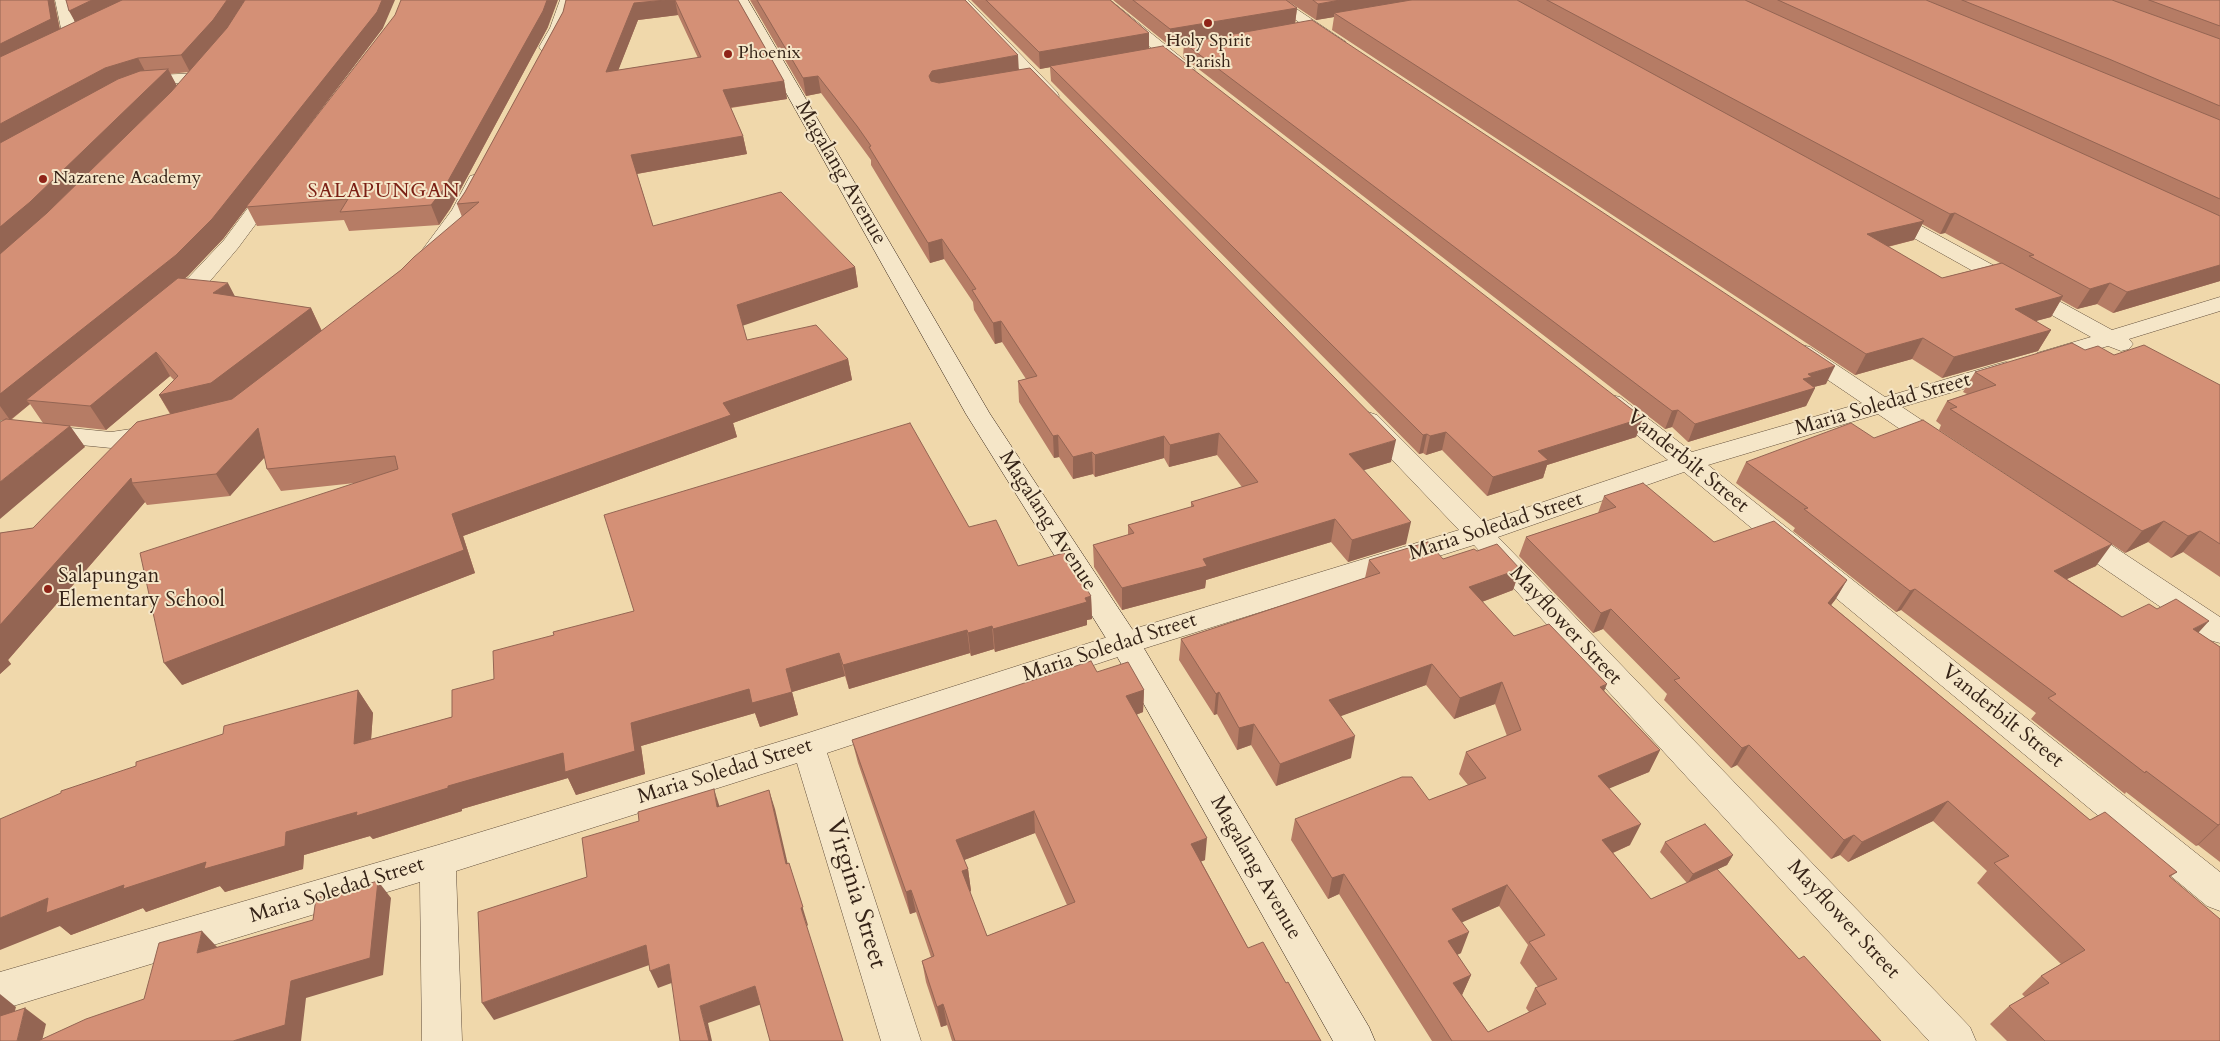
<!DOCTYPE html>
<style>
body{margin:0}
canvas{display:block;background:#f0d8ab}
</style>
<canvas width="2220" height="1041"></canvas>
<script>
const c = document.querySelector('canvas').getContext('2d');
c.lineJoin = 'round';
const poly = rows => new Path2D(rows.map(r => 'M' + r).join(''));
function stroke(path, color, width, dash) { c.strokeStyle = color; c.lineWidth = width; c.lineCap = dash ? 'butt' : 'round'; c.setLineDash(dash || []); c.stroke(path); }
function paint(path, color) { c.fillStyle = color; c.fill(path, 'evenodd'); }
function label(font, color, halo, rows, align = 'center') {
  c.font = font + ' Cardo,serif'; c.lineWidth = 4; c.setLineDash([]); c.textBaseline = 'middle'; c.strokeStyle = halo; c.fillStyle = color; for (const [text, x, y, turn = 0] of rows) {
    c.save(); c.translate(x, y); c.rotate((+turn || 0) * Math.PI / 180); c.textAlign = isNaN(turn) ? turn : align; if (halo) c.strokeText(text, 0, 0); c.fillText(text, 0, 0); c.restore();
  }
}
const street = poly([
 [55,0,69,0,79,38,76,41,71,43,66,41,63,38,55,0],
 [560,0,574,0,566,28,553,50,541,50,539,47,550,28,560,0],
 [953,0,968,0,1057,92,1059,96,1057,100,1045,100,953,0],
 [1094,0,1110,0,1193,67,1195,70,1193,73,1181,73,1094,0],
 [1266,0,1283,0,1346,42,1343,45,1333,45,1266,0],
 [197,73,203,75,205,78,203,81,159,85,136,90,130,89,128,85,130,81,159,75,197,73],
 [477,174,484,176,486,180,471,211,434,261,427,263,420,261,417,257,452,210,470,176,477,174],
 [274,180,281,182,284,186,238,248,205,287,179,308,171,310,163,308,160,303,163,298,189,277,224,240,267,182,274,180],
 [1885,208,1892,210,2112,330,2220,297,2220,311,2129,339,2133,344,2129,349,2121,351,2108,346,2045,365,2037,363,2033,358,2037,353,2091,337,1878,218,1875,214,1878,210,1885,208],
 [1802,345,1810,347,1885,397,1998,364,2006,362,2014,364,2018,369,2014,374,1902,407,1950,439,1954,445,1950,451,1941,453,1932,451,1878,414,1708,465,2220,872,2220,911,2207,906,1684,472,1498,537,1970,1027,1976,1041,1929,1041,1474,545,1136,651,827,753,921,1041,881,1041,797,763,456,871,462,1041,422,1041,420,882,0,1010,0,972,438,845,808,733,1114,635,1459,530,1359,425,1356,420,1359,415,1368,412,1377,415,1484,522,1668,460,1602,407,1599,402,1602,397,1611,395,1620,397,1692,452,1862,403,1794,357,1790,352,1794,347,1802,345],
 [0,421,111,432,158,425,167,427,171,433,167,439,158,441,111,448,0,437,0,421],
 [2074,525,2084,527,2220,617,2220,643,2209,640,2064,541,2060,534,2064,527,2074,525]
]);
const secondary = poly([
 [734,0,748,0,990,414,1136,635,1369,1027,1375,1041,1333,1041,1114,651,966,414,734,0]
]);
const wall = poly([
 [0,0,54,0,60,29,75,22,66,0,245,0,234,16,383,28,297,141,548,27,450,209,439,225,349,231,344,220,257,226,247,207,223,239,184,278,236,297,311,308,322,331,401,270,462,217,457,204,465,192,563,12,566,0,738,0,784,81,787,99,731,108,743,136,747,154,637,174,653,226,855,267,858,287,742,325,747,340,848,359,852,380,733,423,737,437,463,536,475,573,182,685,355,483,281,491,267,469,265,457,230,496,147,505,145,502,8,660,11,664,0,674,0,533,33,528,170,414,159,395,174,380,170,376,106,430,70,426,85,447,5,420,0,420],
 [678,15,698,58,618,70,638,20],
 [188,72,177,86,170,74],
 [30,404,43,423,11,420],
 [750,0,965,0,1019,69,1391,462,1363,470,1406,544,1348,562,1331,542,1206,580,1205,588,1122,610,1094,567,1093,545,1128,535,1128,525,1191,507,1191,502,1242,487,1217,455,1169,467,1164,458,1095,477,1093,474,1073,479,1059,457,1054,458,1019,402,1018,381,1026,379,1002,342,995,344,974,310,973,302,944,259,930,263,871,165,871,160,860,145,821,93,806,96],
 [971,0,1110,0,1149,33,1149,49,1643,418,1636,437,1547,465,1543,478,1487,496,1442,450,1426,455,1423,453,1419,454,1051,81,1050,67,1040,69],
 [1113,0,2220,0,2220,281,2113,313,2097,304,2077,309,2061,300,2051,317,2035,321,2051,330,2038,351,1942,378,1912,359,1855,375,1332,30,1334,17,1316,20,1288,1,1297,8,1295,23,1826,384,1813,387,1815,388,1806,406,1688,442,1672,427,1665,429,1183,57,1184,43,1170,46],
 [1922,224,1940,234,1945,233,2000,263,1942,278,1888,247,1914,240],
 [2085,350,2114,355,2220,385,2220,577,2183,552,2171,558,2148,542,2125,553,1939,430,1941,425,1936,421,1947,401,1967,394,1963,392,1975,372],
 [1874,438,2096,566,2067,579,2122,617,2157,609,2199,633,2220,647,2220,862,2198,845,2196,846,2126,792,2125,794,2031,719,2036,713,1901,610,1896,612,1793,531,1795,528,1736,483,1746,462],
 [1604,496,1714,542,1847,580,1835,600,1831,605,2090,820,2177,872,2170,877,2220,1041,2007,1041,1990,1024,2009,1006,2025,997,2022,994,2041,976,2061,964,1977,883,1987,871,1933,821,1848,862,1840,855,1831,859,1737,765,1731,768,1664,700,1667,694,1603,629,1593,633,1519,556,1526,537,1598,513],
 [969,527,1018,566,1091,596,1092,619,1087,620,1087,625,995,652,994,649,971,656,970,653,849,689,845,676,792,692,798,715,760,727,755,713,641,746,645,774,576,795,568,778,462,809,462,811,373,839,370,836,304,855,303,869,225,892,220,886,146,912,143,908,71,935,60,926,358,690,373,713,371,739,452,717,494,679],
 [1477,551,1520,569,1513,590,1482,602,1514,636,1604,691,1660,750,1649,772,1609,788,1630,845,1613,853,1651,899,1687,883,1660,852,1665,842,1733,855,1727,865,1717,869,1799,959,1881,1041,1432,1041,1339,894,1328,899,1291,840,1295,819,1429,800,1468,785,1459,774,1466,752,1507,736,1495,704,1454,719,1426,685,1340,716,1351,758,1276,786,1251,745,1237,750,1217,714,1214,715,1179,660,1181,639,1365,578,1369,560,1443,559],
 [1499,906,1528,945,1520,963,1538,987,1535,988,1526,1008,1529,1012,1488,1032,1462,995,1471,975,1457,955,1461,953,1461,922],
 [1097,672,1144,690,1143,712,1136,715,1205,860,1201,861,1248,948,1286,983,1321,1041,952,1041,947,1025,941,1027,926,982,922,961,931,957,916,912,910,914,858,763,852,740],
 [1035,833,1067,905,987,936,970,892,971,891,968,869,964,860]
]);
const shadedWall = poly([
 [48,0,54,0,61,36,0,66,0,44],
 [92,0,134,0,78,27,69,11],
 [227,0,245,0,222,37,190,72,181,55],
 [382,0,395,0,383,28,223,239,188,276,35,400,26,400,30,404,10,420,0,406,0,394],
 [547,0,558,0,548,27,450,209,439,225,431,205],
 [666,0,675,0,678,15,638,20,611,89,606,72,634,3],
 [1340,0,1431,0,1334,13,1334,17,1316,20,1318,4],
 [1297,8,1295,24,1170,46,1170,29],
 [1149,33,1149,50,1040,69,1039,52],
 [1018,55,1019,73,934,88,929,76,932,71],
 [138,58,147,75,0,149,0,124,105,68],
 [168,69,177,86,0,259,0,227],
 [818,76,821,93,806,96,803,78],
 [784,81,787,99,727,108,723,90],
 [743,136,747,154,636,174,631,155],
 [1955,213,1945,233,1940,234,1950,214],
 [1924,221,1914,240,1858,254,1867,234],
 [942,239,944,259,930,263,928,243],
 [2220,265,2220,281,2113,313,2127,292],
 [855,267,858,287,742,326,737,305],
 [228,283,240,306,213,293],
 [2110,283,2097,304,2077,309,2090,289],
 [2063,296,2051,317,2003,330,2015,309],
 [311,308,322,332,225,407,174,419,159,395],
 [1001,321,1002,342,995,344,993,323],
 [2051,330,2038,351,1942,378,1954,357],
 [1923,338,1912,359,1855,375,1866,354],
 [156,352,170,376,106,430,90,406],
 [848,359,852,380,733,423,737,437,463,536,475,573,182,685,164,663,452,514,723,403],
 [1835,366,1826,384,1806,389,1815,388,1806,406,1688,442,1695,424,1803,379,1808,374],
 [1678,410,1672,427,1665,429,1672,411],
 [1643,418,1636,437,1547,465,1543,478,1487,496,1493,477,1538,451],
 [70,426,85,447,0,519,0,482],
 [258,428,271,450,230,496,216,474],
 [1446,432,1442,450,1426,455,1430,436],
 [1219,433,1217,455,1169,467,1170,445],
 [1427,434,1423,453,1419,454,1423,435],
 [1058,435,1059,457,1054,458,1053,436],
 [1164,436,1164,458,1095,477,1095,455],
 [1396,440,1391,462,1345,476,1349,454],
 [1092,452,1093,474,1073,479,1073,457],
 [131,478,132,483,145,502,8,660,11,664,0,674,0,625],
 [1335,519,1331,542,1206,580,1205,588,1122,610,1122,588,1203,559],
 [2164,521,2148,542,2125,553,2142,531],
 [1411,522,1406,544,1348,562,1352,540],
 [2200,531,2183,552,2171,558,2188,536],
 [2112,544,2096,566,2038,592,2054,571],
 [1520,569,1513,590,1463,609,1469,587],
 [1847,580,1835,600,1817,623,1828,603],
 [1915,589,1901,610,1896,612,1910,591],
 [1091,596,1092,619,1087,620,1087,625,995,652,993,629],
 [1611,609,1603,629,1593,633,1601,613],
 [2209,621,2190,642,2193,629],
 [992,626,994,649,971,656,968,633],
 [967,630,970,653,849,689,843,665],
 [839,653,845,676,792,692,798,715,760,727,755,713,641,746,645,774,576,795,568,778,462,809,462,811,373,839,370,836,304,855,303,869,225,892,220,886,146,912,143,908,71,935,60,926,0,950,0,918,48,898,124,885,286,832,448,786,631,723,786,669],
 [1432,664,1426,685,1325,722,1329,700],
 [1502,682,1495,704,1454,719,1460,698],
 [1607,684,1598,706,1600,687],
 [358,690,373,713,369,767,354,744],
 [1144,690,1143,712,1125,719,1126,696],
 [1219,692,1217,714,1214,715,1216,694],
 [1254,724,1251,745,1237,750,1239,728],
 [1355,736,1351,758,1276,786,1280,764],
 [1749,745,1737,765,1731,768,1742,748],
 [1660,750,1649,772,1589,797,1598,776],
 [714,789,720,808,717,807],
 [769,790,775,809,792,882,786,864],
 [1948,801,1933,821,1848,862,1862,842],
 [1034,811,1035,833,959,862,956,840],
 [1641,824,1630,845,1592,862,1602,840],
 [2220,824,2198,845,2196,846,2218,825],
 [1854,835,1840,855,1831,859,1844,840],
 [1207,838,1205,860,1190,866,1191,844],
 [1733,855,1727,865,1687,884,1693,874],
 [789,863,808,925,807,926,801,908],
 [968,869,971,891,965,893,962,871],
 [1344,874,1339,894,1328,899,1332,878],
 [378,881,391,898,383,975,306,998,301,1041,233,1041,291,981],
 [1507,885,1499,906,1445,930,1452,909],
 [911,890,916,912,910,914,906,892],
 [202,931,218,948,197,953],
 [1469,932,1461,953,1441,962,1448,941],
 [646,945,655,963,494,1020,482,1003],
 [669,964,677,981,658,988,650,971],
 [1471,975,1462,995,1446,1003,1453,983],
 [755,986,762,1004,708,1023,712,1041,709,1041,700,1006],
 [0,994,16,1007,8,1036,0,1030],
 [943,1004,947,1025,941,1027,937,1007],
 [25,1008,46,1024,42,1041,17,1041]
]);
const building = poly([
 [0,0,48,0,51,19,0,44,0,0],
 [66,0,92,0,69,11,66,0],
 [122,0,227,0,213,20,181,55,138,58,105,68,0,124,0,57,122,0],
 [245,0,382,0,377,12,212,219,176,255,0,394,0,254,47,213,171,92,227,28,245,0],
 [401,0,547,0,543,11,443,190,431,205,340,212,348,199,246,207,395,15,401,0],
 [566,0,666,0,634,3,606,72,701,57,675,0,738,0,784,81,723,90,743,136,631,155,653,226,781,192,855,267,737,305,747,340,816,325,848,359,723,403,731,415,452,514,464,550,164,663,140,553,398,469,395,456,267,469,258,428,216,474,132,483,131,478,0,625,0,533,33,528,137,422,232,399,401,270,414,257,479,202,457,204,465,192,563,12,566,0],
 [757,0,965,0,1018,55,932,71,929,76,931,81,939,83,1030,68,1396,440,1349,454,1411,522,1352,540,1335,519,1203,559,1207,566,1122,588,1093,545,1134,533,1128,525,1194,506,1191,502,1258,482,1219,433,1170,445,1164,436,1095,455,1092,452,1073,457,1058,435,1053,436,1018,381,1037,376,1001,321,993,323,972,290,976,289,942,239,928,243,869,147,871,146,857,126,818,76,803,78,757,0],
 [986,0,1110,0,1149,33,1039,52,986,0],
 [1133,0,1286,0,1297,8,1170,29,1133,0],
 [1313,0,1340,0,1318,4,1313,0],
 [1411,0,1517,0,1924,221,1867,234,1942,278,2002,263,2063,296,2015,309,2051,330,1954,357,1923,338,1866,354,1334,13,1411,0],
 [1547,0,1745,0,2220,216,2220,265,2127,292,2110,283,2090,289,2029,256,2034,255,1955,213,1950,214,1547,0],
 [1778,0,1926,0,2220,120,2220,199,1778,0],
 [1962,0,2112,0,2220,39,2220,106,2109,59,1962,0],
 [2149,0,2220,0,2220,26,2149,0],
 [1312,20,1835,366,1808,374,1812,377,1803,379,1815,388,1695,424,1678,410,1672,411,1184,43,1312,20],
 [1163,46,1643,418,1538,451,1548,460,1493,477,1446,432,1430,436,1427,434,1423,435,1050,66,1163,46],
 [168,69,30,202,0,227,0,143,118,79,140,71,168,69],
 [178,278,228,283,213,293,311,308,211,383,159,395,178,376,156,352,90,406,26,400,178,278],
 [2072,343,2085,350,2098,346,2114,355,2144,345,2220,385,2220,544,2200,531,2188,536,2164,521,2142,531,1950,409,1957,407,1947,401,1996,385,1975,372,2072,343],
 [6,419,70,426,0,482,0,422,6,419],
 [1923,420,2112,544,2054,571,2122,617,2149,604,2157,609,2176,599,2209,621,2193,629,2220,647,2220,824,2218,825,2146,771,2145,773,2048,698,2056,694,1915,589,1910,591,1804,509,1808,508,1746,462,1851,423,1874,438,1923,420],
 [910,423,969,527,996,520,1018,566,1064,553,1091,596,1085,598,1087,602,993,629,992,626,968,633,967,630,843,665,839,653,786,669,792,692,752,703,749,689,631,723,635,751,565,772,563,753,448,786,448,788,356,816,357,812,286,832,285,846,204,869,206,862,123,889,124,885,46,913,48,898,0,918,0,819,61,793,61,791,136,766,136,762,223,734,224,726,358,690,354,744,452,717,452,690,494,679,493,651,554,635,553,632,634,611,604,515,910,423],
 [1643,483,1714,542,1774,521,1847,580,1828,603,2090,820,2105,812,2177,872,2169,876,2220,919,2220,1041,2045,1041,2009,1006,2049,983,2041,976,2085,950,1994,863,2009,856,1948,801,1862,842,1854,835,1844,840,1749,745,1742,748,1674,680,1680,678,1611,609,1601,613,1526,537,1616,507,1604,496,1643,483],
 [1428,542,1443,559,1474,549,1477,551,1497,544,1520,569,1469,587,1514,636,1549,624,1607,684,1600,687,1660,750,1598,776,1641,824,1602,840,1651,899,1717,869,1799,959,1804,956,1881,1041,1452,1041,1344,874,1332,878,1295,819,1402,777,1412,777,1429,800,1486,778,1466,752,1521,730,1502,682,1460,698,1432,664,1329,700,1355,736,1280,764,1254,724,1239,728,1219,692,1216,694,1181,639,1380,573,1369,560,1428,542],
 [1507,885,1545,935,1529,942,1557,979,1535,988,1546,1004,1488,1032,1453,983,1471,975,1448,941,1469,932,1452,909,1507,885],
 [1091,661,1097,672,1128,662,1144,690,1126,696,1207,838,1191,844,1248,948,1263,942,1286,983,1288,982,1321,1041,955,1041,943,1004,937,1007,922,961,934,956,911,890,906,892,852,740,1091,661],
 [1034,811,1075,902,987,936,962,871,968,869,956,840,1034,811],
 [714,789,717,807,769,790,786,864,789,863,803,907,801,908,843,1041,770,1041,755,986,700,1006,709,1041,680,1041,669,964,650,971,646,945,482,1003,478,912,587,877,582,838,639,821,638,812,714,789],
 [1705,824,1733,855,1693,874,1665,842,1705,824],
 [378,881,370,958,291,981,285,1025,233,1041,38,1041,86,1019,144,999,159,943,202,931,197,953,313,920,316,898,378,881],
 [25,1008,17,1041,0,1041,0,1016,25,1008]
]);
const markers = [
 [1208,23,5,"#8f2418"],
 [728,54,5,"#8f2418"],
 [43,179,5,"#8f2418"],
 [48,589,5,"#8f2418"]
];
const farPoinames = [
 ["Holy Spirit",1208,42,"center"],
 ["Parish",1208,63,"center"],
 ["Phoenix",738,54],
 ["Nazarene Academy",53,179]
];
const farQuarternames = [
 ["SALAPUNGAN",384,192]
];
const streetNames = [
 ["Magalang Avenue",840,173,60],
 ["Maria Soledad Street",1883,405,-16],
 ["Vanderbilt Street",1687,462,39],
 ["Magalang Avenue",1047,521,57],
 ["Maria Soledad Street",1496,527,-18],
 ["Mayflower Street",1565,626,47],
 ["Maria Soledad Street",1110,648,-18],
 ["Vanderbilt Street",2002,717,39],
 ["Maria Soledad Street",725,772,-17],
 ["Magalang Avenue",1255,868,60],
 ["Maria Soledad Street",337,891,-17],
 ["Mayflower Street",1843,920,47]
];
const poiNames = [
 ["Salapungan",58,577],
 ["Elementary School",58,601]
];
const nearStreetnames = [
 ["Virginia Street",855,894,73]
];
stroke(street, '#64503c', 1);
stroke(secondary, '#352317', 1);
paint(street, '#f5e6c8');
paint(secondary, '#f5e6c8');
paint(wall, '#b67c65');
paint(shadedWall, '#946553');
paint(building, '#d49076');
stroke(building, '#946553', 1);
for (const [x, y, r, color] of markers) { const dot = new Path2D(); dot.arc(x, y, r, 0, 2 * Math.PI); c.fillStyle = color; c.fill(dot); stroke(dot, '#f5e6c8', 2); }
label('18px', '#352317', '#f5e6c8', farPoinames, 'left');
c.letterSpacing = '1px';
label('20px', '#7a1f14', '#f5e6c8', farQuarternames);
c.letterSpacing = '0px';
label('21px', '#352317', '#f5e6c8', streetNames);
label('21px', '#352317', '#f5e6c8', poiNames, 'left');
label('25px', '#352317', '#f5e6c8', nearStreetnames);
</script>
